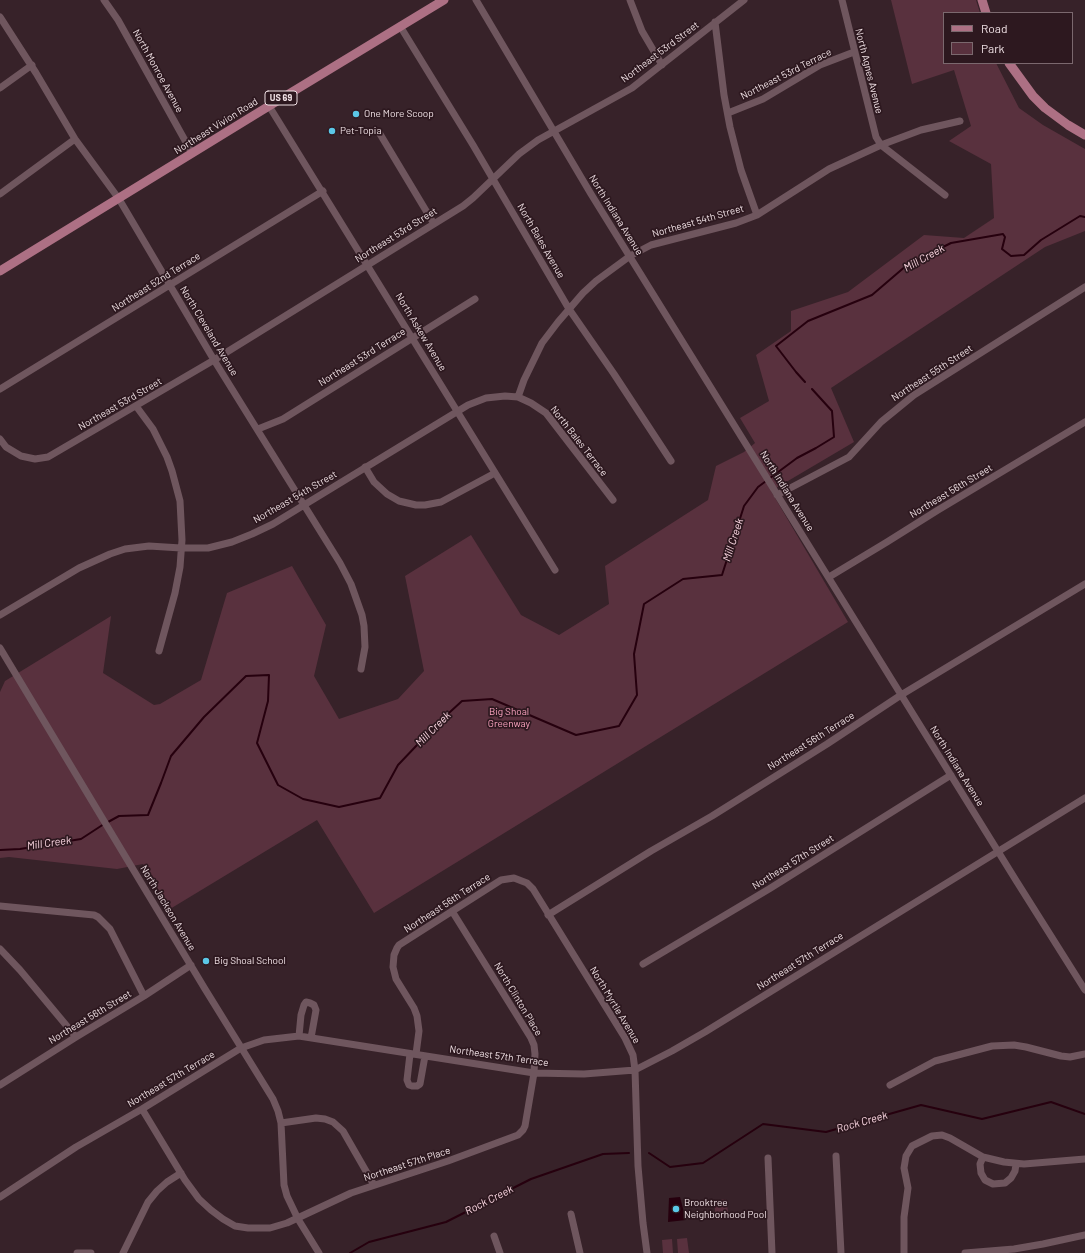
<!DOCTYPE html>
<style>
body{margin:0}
#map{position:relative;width:1085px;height:1253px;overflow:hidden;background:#372229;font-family:Barlow,sans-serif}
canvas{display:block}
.legend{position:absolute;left:943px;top:12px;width:130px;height:52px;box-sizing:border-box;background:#2d181f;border:1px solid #7b686e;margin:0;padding:5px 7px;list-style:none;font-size:12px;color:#efe0e4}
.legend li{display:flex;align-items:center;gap:8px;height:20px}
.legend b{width:20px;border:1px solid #7b686e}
</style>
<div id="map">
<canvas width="1085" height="1253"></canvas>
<ul class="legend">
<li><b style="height:5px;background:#ad7084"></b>Road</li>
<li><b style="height:11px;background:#59313e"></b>Park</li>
</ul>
</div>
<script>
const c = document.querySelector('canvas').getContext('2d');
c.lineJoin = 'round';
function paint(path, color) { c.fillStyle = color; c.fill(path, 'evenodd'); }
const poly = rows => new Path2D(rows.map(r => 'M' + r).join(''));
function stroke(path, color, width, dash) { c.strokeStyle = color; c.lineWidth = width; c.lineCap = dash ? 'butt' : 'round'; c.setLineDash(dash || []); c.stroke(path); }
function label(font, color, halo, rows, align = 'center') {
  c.font = font + ' Barlow,sans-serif'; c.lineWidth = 3.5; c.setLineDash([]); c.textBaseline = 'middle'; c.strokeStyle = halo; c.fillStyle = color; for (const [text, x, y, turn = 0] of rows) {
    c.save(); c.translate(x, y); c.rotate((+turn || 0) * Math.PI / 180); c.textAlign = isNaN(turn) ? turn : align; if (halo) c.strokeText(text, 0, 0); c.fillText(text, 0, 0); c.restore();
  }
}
const green = poly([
 [891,0,976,0,980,13,944,13,944,63,996,63,1019,108,1043,125,1085,149,1085,231,1045,247,831,388,854,442,771,491,848,622,374,913,317,820,170,909,143,864,117,869,9,857,0,858,0,692,5,681,111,616,103,673,154,705,160,704,201,680,227,593,292,566,326,625,314,676,339,719,398,699,424,671,405,576,471,535,521,615,559,635,609,604,605,566,708,500,716,466,744,452,755,443,740,418,769,401,756,355,791,331,791,311,848,292,924,235,964,238,994,218,991,164,949,141,971,126,954,70,912,84],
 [726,1199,729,1218,716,1220,714,1201],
 [687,1238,689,1253,678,1253,677,1239],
 [672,1239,673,1253,663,1253,662,1240]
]);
const water = poly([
 [680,1197,686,1220,668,1222,669,1198]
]);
const stream = poly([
 [805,382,796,372,776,346,808,321,872,295,907,265,951,243,1003,234,1005,237,1002,249,1011,256,1024,255,1041,240,1080,216,1085,217],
 [108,822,119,816,148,815,161,783,171,756,204,717,246,676,269,675,268,701,257,743,278,785,303,799,339,807,380,798,398,765,438,723,462,701,492,699,576,735,619,726,637,695,634,654,644,604,683,579,722,575,744,506,758,487,797,458,816,448,834,437,832,411,812,389],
 [0,850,20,849,81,839,104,824],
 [649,1153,670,1167,703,1163,763,1124,826,1132,921,1105,982,1119,1051,1102,1085,1114],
 [350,1253,369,1242,446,1222,531,1179,603,1154,629,1153]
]);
const minor = poly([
 [104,0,118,20,192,153],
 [476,0,591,194,1017,882,1085,990],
 [630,0,642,31,662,65],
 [842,0,876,137,881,145,945,195],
 [0,17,36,73,75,139,119,199,214,360,340,563,351,584,362,615,364,626,365,647,361,669],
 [715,22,724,95,730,127,741,170,757,215],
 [400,26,473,145,569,309,614,374,671,461],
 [0,88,32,65],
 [269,106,555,570],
 [728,113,763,99,820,65,854,52],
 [380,134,434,224],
 [0,194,75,139],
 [0,389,323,191],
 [518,397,524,380,542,343,558,322,583,293,596,281,630,256,651,245,736,223,757,215,829,169,881,145,921,130,960,121],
 [136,406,153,429,167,457,172,471,180,501,182,540,180,567,175,593,159,651],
 [258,429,283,419,475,299],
 [0,439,6,447,21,456,35,459,48,457,214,360,463,206,473,198,519,154,538,140,632,88,744,0],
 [365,467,374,482,387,494,399,501,416,505,425,505,441,502,495,473],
 [777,495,849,457,881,422,914,395,1085,287],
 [829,577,887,542,938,510,1085,422],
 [0,615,79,568,110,554,125,549,149,546,181,548,208,548,232,542,252,534,273,524,304,505,468,405,486,398,505,396,518,397,531,403,546,413,613,500],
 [0,648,205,989,273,1099,278,1111,281,1123,284,1185,287,1196,298,1219,319,1253],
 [0,906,94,915,98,917,110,929,144,996],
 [548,915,651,851,712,816,827,744,901,695,1085,584],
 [0,949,20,970,76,1037],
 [643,964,769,889,951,775],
 [299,1036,301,1015,304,1005,306,1002,310,1003,314,1005,316,1010,311,1038],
 [410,1054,407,1080,409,1085,412,1086,417,1086,420,1084,425,1056],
 [416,1054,419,1031,417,1016,414,1008,396,979,393,967,394,955,397,948,399,945,501,880,514,878,527,883,533,889,625,1038,633,1055,635,1070,638,1166,643,1223,647,1253],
 [0,1085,76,1037,144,996,191,965],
 [890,1085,935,1061,992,1046,1014,1045,1026,1047,1061,1056,1070,1057,1085,1054],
 [142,1109,185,1180,199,1199,211,1210,223,1219,235,1226,248,1228,270,1228,287,1223,351,1193,448,1161,518,1135,523,1130,525,1126,534,1073,535,1054,534,1045,531,1038,452,911],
 [281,1123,316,1118,325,1119,333,1122,343,1131,374,1185],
 [836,1156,841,1253],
 [983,1157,980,1164,981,1173,985,1180,993,1184,1005,1183,1011,1178,1015,1171,1016,1164],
 [768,1158,772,1253],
 [0,1197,76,1147,142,1109,241,1048,264,1040,299,1036,534,1073,584,1074,635,1070,672,1051,705,1032,1085,798],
 [571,1214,580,1253],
 [494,1236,500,1253],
 [77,1253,91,1253],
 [123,1253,148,1202,157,1191,167,1182,181,1173],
 [904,1253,904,1217,908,1188,904,1168,906,1156,912,1146,932,1136,942,1135,950,1138,983,1157,1004,1162,1024,1164,1085,1159],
 [965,1253,1014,1249,1043,1244,1085,1235]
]);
const major = poly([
 [982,0,986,13],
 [1009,63,1033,96,1045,108,1068,125,1085,135],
 [0,271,269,106,444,0]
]);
const markers = [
 [356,114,4,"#5bc7e7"],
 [332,131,4,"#5bc7e7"],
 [206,961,4,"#5bc7e7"],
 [676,1209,4,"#5bc7e7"]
];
const shields = [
 [281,98,32]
];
const shieldNames = [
 ["US 69",281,98]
];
const streetNames = [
 ["Northeast 53rd Street",660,52,-37],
 ["North Monroe Avenue",158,71,61],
 ["North Agnes Avenue",869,71,76],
 ["Northeast 53rd Terrace",786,74,-27],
 ["Northeast Vivion Road",216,126,-32],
 ["North Indiana Avenue",616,215,58],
 ["Northeast 54th Street",698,221,-16],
 ["Northeast 53rd Street",396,235,-32],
 ["North Bales Avenue",541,241,60],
 ["Northeast 52nd Terrace",156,282,-32],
 ["North Cleveland Avenue",209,331,59],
 ["North Askew Avenue",421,332,59],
 ["Northeast 53rd Terrace",362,357,-32],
 ["Northeast 55th Street",932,373,-33],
 ["Northeast 53rd Street",120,404,-30],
 ["North Bales Terrace",579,441,52],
 ["North Indiana Avenue",787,491,58],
 ["Northeast 56th Street",951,491,-31],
 ["Northeast 54th Street",295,497,-30],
 ["Northeast 56th Terrace",811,741,-32],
 ["North Indiana Avenue",957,766,58],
 ["Northeast 57th Street",793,862,-32],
 ["Northeast 56th Terrace",447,903,-33],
 ["North Jackson Avenue",168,908,59],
 ["Northeast 57th Terrace",800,961,-32],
 ["North Clinton Place",518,999,59],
 ["North Myrtle Avenue",615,1005,59],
 ["Northeast 56th Street",90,1017,-31],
 ["Northeast 57th Terrace",499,1056,8],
 ["Northeast 57th Terrace",171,1079,-31],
 ["Northeast 57th Place",407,1164,-18]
];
const poiNames = [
 ["One More Scoop",364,114],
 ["Pet-Topia",340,131],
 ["Big Shoal School",214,961],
 ["Brooktree",684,1203],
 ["Neighborhood Pool",684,1215]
];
const parkNames = [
 ["Big Shoal",509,712],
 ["Greenway",509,724]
];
const waterNames = [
 ["Mill Creek",924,258,-29],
 ["Mill Creek",733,540,-72],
 ["Mill Creek",433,729,-45],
 ["Mill Creek",49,843,-8],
 ["Rock Creek",862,1122,-16],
 ["Rock Creek",489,1200,-27]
];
paint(green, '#59313e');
paint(water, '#26000e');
stroke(stream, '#26000e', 2);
stroke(minor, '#6f565e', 7);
stroke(major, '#ad7084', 9);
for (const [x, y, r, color] of markers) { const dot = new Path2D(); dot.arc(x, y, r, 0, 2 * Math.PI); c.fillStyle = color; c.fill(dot); stroke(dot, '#2d181f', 1.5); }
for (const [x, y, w] of shields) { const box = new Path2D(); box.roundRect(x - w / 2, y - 7, w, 14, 3); c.fillStyle = '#2d181f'; c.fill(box); stroke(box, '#efe0e4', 1); }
label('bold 9px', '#efe0e4', null, shieldNames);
label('10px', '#efe0e4', '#2d181f', streetNames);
label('10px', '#efe0e4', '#2d181f', poiNames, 'left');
label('10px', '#f9a2be', '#2d181f', parkNames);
label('italic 11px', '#fed9e4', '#2d181f', waterNames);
</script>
